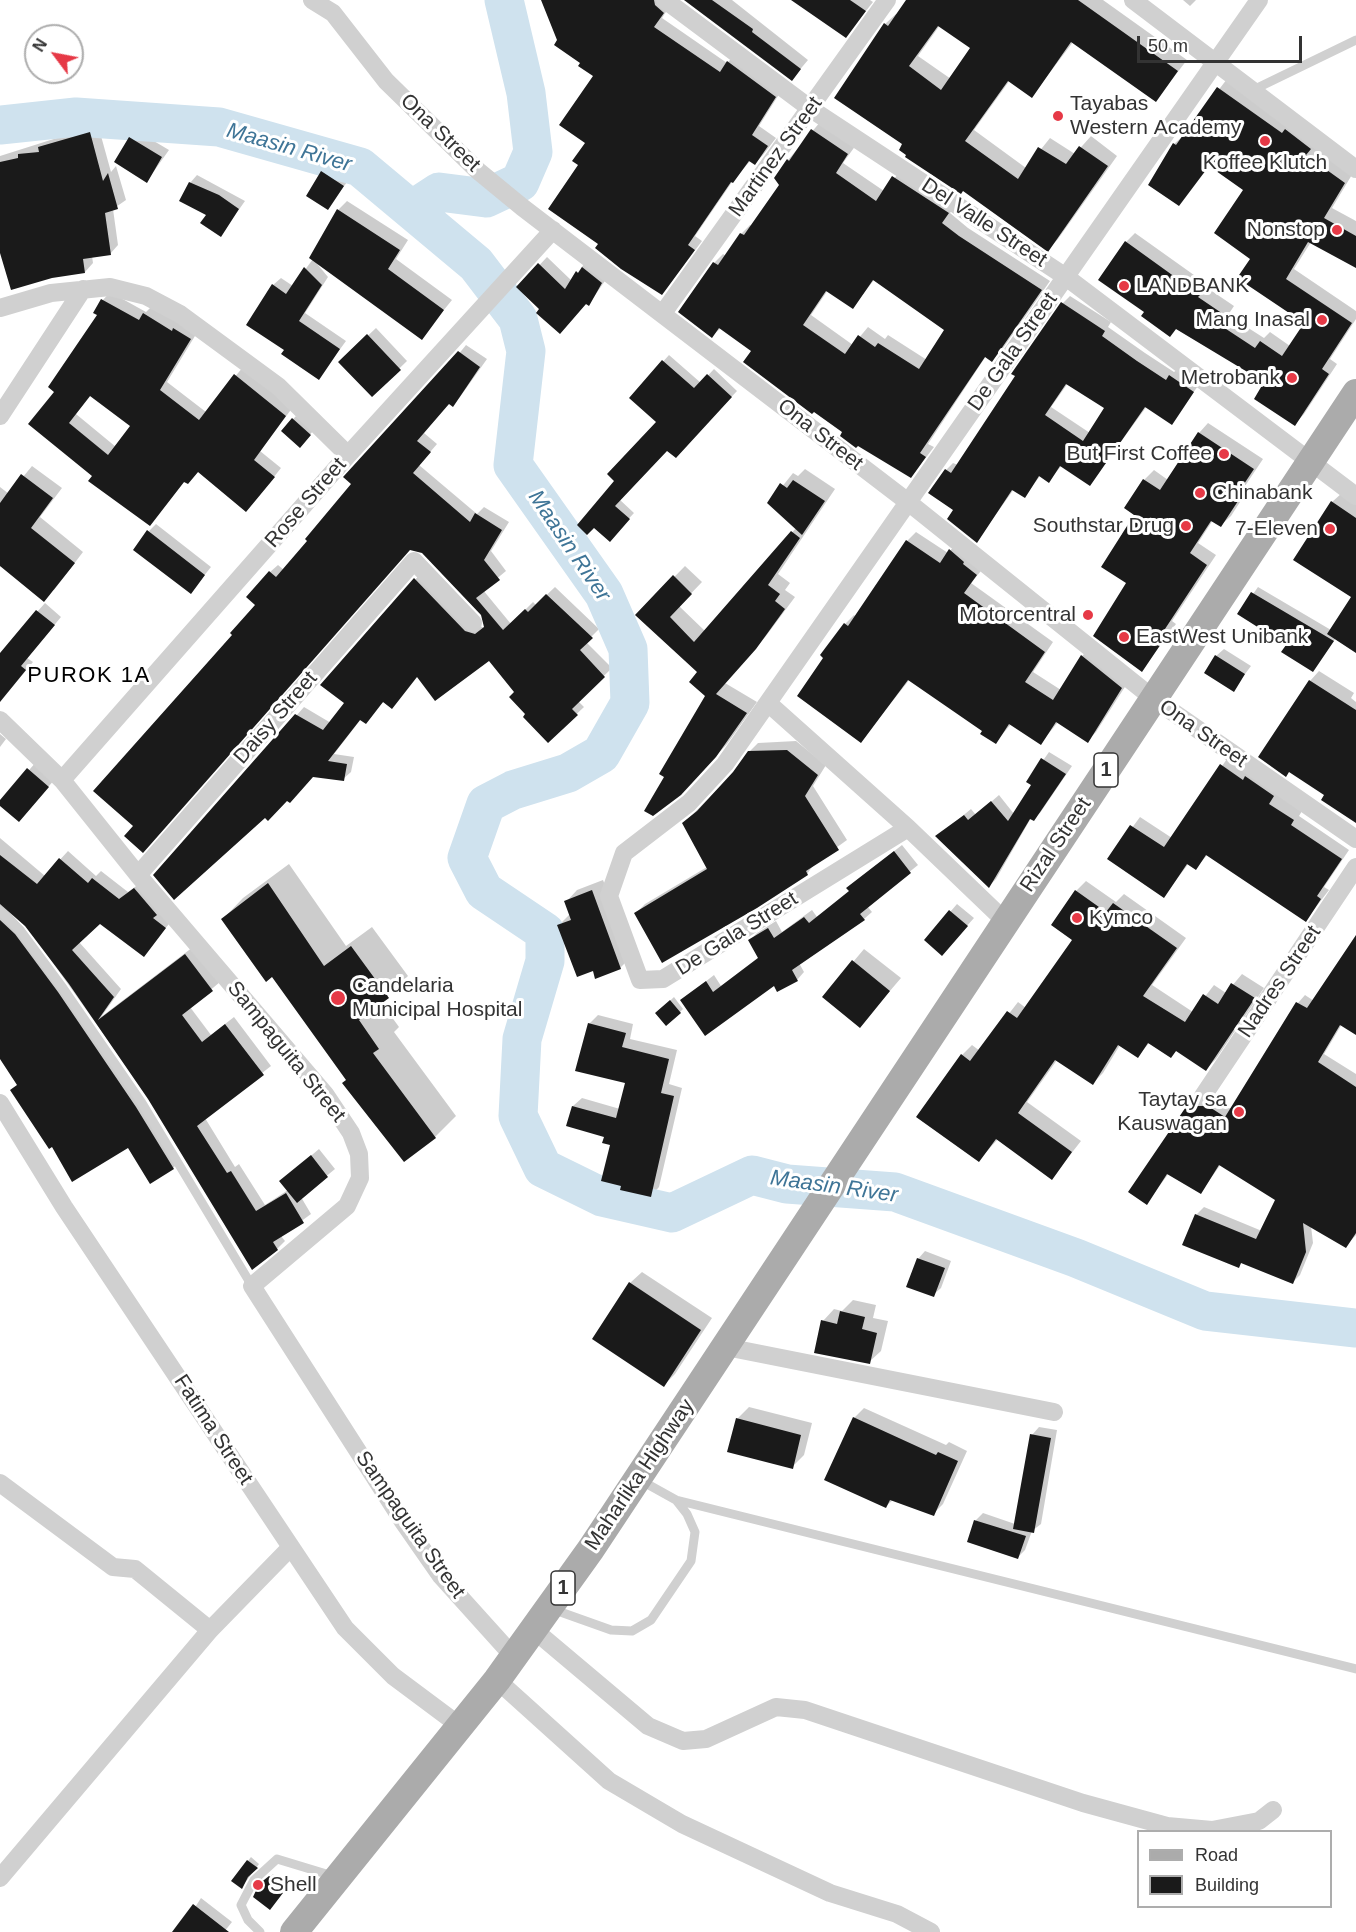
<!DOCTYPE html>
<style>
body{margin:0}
#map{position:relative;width:1356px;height:1932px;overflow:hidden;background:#fff;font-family:Helvetica,sans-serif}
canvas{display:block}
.legend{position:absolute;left:1137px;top:1830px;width:195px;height:78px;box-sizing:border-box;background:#fff;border:2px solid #adadad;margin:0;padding:8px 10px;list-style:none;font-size:18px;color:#333}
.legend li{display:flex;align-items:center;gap:12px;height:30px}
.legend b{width:30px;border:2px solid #adadad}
.north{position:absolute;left:24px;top:24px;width:60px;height:60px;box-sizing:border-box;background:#fff;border:2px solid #adadad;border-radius:50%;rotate:302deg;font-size:16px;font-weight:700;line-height:24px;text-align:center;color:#333}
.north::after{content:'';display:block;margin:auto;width:21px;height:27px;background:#e63946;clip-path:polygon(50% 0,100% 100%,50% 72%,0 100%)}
.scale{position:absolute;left:1137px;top:36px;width:165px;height:27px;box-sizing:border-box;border:3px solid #333;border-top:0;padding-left:8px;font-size:18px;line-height:21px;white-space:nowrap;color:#333;-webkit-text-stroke:4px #fff;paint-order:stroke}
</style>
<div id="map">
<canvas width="1356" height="1932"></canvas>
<ul class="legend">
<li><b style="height:8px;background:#ababab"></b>Road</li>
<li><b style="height:16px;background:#1a1a1a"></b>Building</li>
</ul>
<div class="north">N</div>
<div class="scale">50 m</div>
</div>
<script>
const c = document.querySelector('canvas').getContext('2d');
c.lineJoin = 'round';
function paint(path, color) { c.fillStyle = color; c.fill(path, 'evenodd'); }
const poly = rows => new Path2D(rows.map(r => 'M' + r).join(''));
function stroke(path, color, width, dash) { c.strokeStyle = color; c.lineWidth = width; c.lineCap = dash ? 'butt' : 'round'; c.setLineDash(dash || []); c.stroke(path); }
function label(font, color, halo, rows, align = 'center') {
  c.font = font + ' Helvetica,sans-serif'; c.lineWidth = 6; c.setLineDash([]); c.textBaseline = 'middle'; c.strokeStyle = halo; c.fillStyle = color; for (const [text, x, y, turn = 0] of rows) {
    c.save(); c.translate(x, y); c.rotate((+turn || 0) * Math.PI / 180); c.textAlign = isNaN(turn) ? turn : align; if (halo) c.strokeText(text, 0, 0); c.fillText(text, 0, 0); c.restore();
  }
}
const shadow = poly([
 [543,0,667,0,671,4,662,18,727,63,737,53,783,88,759,126,776,138,763,155,755,163,751,160,732,182,695,236,702,241,662,294,600,243,580,165,587,142,595,76,559,40],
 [686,0,732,0,808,60,792,79],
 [793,0,870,0,873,2,846,36],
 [910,0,1103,0,1187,60,1156,100,1073,42,1032,96,1010,80,974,130,1026,168,1050,138,1075,154,1091,136,1117,156,1058,239,1048,250,905,144,885,24,896,14,898,16],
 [940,25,972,47,951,79,918,56],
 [1183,0,1196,0,1190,6],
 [1227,79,1353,173,1332,208,1356,221,1356,267,1311,242,1294,269,1356,311,1356,319,1330,359,1337,364,1304,414,1295,424,1266,382,1146,311,1126,242,1135,233,1208,285,1206,287,1234,306,1228,315,1264,338,1270,332,1290,346,1306,323,1253,259,1245,190,1210,165,1179,204,1174,144,1184,135],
 [821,121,856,145,843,163,884,191,903,168,956,204,950,213,968,228,1050,281,1001,351,992,360,986,356,928,444,934,447,911,477,844,432,753,351,721,328,712,336,714,263,723,254,726,256,741,234,750,225,752,226,780,185,788,160],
 [874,280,946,330,927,360,888,335,885,339,868,327,853,345,811,315,828,290,853,307],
 [98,125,111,172,116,166,126,200,113,209,118,245,110,254,92,256,93,263,85,272,0,253,0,156],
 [137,131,169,150,147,181,130,138],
 [330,165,350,178,328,208,323,172],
 [197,175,245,201,221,235,190,183],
 [347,201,408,240,396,259,452,300,421,338,314,260,328,277,305,313,346,341,319,378,286,349,273,285,281,278,293,286,313,259,338,210],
 [547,257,572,281,584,264,609,275,589,304,541,309,519,287],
 [110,292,146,312,152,306,198,331,167,382,206,412,243,367,293,407,260,451,281,468,254,502,199,471,188,483,185,481,150,524,30,424,56,391,99,315,103,300],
 [91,395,132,426,116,447,76,414],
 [1070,296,1111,322,1108,327,1145,353,1174,372,1178,369,1200,383,1172,423,1147,406,1090,484,1062,465,1049,481,1040,476,1025,496,1014,489,977,541,955,510,946,470,953,463,958,465,1063,303],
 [1068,383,1106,408,1090,433,1051,407],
 [376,328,407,361,372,395,340,362],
 [466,345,487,359,460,397,453,405,449,402,424,433,437,444,419,465,477,514,484,507,509,522,491,551,506,571,483,590,511,624,533,602,536,605,555,587,599,629,586,642,612,668,578,701,584,707,548,741,527,714,516,692,489,659,418,676,361,719,334,754,354,757,351,772,343,779,313,775,265,816,155,875,304,707,331,723,346,703,322,684,423,571,473,624,485,628,483,615,423,552,410,549,135,826,234,635,257,605,270,572,278,565,284,570],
 [669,355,701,383,714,369,737,391,676,456,668,449,619,499,634,513,610,539,616,481,659,422,631,397],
 [296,416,313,431,300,446,283,430],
 [1208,423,1263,459,1245,486,1249,488,1231,516,1221,525,1213,520,1198,543,1216,555,1172,621,1176,624,1142,670,1128,583,1136,514,1144,480,1154,470,1168,480,1199,433],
 [32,466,62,488,40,517,83,552,54,590,0,566,0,487,9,494],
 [805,469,835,489,778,574,790,583,785,590,795,597,766,636,725,683,757,702,727,744,692,782,666,776,707,696,699,672,637,615,685,566,702,582,679,606,705,631,796,528,769,503,793,473,798,476],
 [1342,493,1356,503,1356,646,1336,638,1313,670,1288,645,1239,614,1258,587,1331,630,1353,596,1332,502],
 [156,524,211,567,191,592,149,531],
 [916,532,948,553,959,541,985,566,971,583,1053,642,1033,672,1061,690,1082,656,1091,647,1130,679,1096,732,1087,741,1058,722,1041,743,1011,724,996,742,984,730,910,679,861,741,845,624,854,615,856,617,907,541],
 [45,603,61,617,27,658,33,662,8,692,0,654],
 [1224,649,1251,666,1233,690,1216,656],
 [1319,671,1354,693,1351,698,1356,702,1356,821,1326,795,1310,681],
 [0,734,6,739,0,747],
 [796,741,826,765,813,786,847,840,815,863,807,874,636,913,645,904,707,867,684,823,734,773,749,752,758,743],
 [1049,752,1072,766,1040,813,1031,818,996,879,989,886,938,836,971,809,976,815,999,795,1014,814,1033,785,1028,782],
 [1229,756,1302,811,1299,816,1349,850,1324,887,1329,890,1306,920,1208,854,1196,868,1189,863,1164,896,1109,859,1140,817,1172,838],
 [36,762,55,779,26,813,0,804],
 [0,838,45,876,68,851,96,876,101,871,128,892,143,881,173,919,144,955,100,922,79,942,121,989,101,1017,193,947,220,982,190,1007,211,1035,234,1017,271,1066,205,1118,235,1167,239,1164,265,1205,288,1190,281,1181,319,1149,335,1169,301,1197,311,1214,281,1236,285,1241,277,1249,149,1098,26,925,2,904,23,927,181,1160,173,1168,128,1146,18,1084,0,1054],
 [902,845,918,865,867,906,872,912,864,919,799,963,804,972,797,980,682,1000,714,975,721,986,759,957,750,940,757,933,776,921,782,932,812,910,817,917,850,891,856,881],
 [289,864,346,946,372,927,408,976,381,1002,399,1027,394,1032,456,1116,435,1137,348,1079,273,975,223,919,243,898],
 [603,880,632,956,620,968,593,969,559,925,570,914,566,902,577,890],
 [1086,881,1116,902,1124,894,1186,938,1152,985,1193,1012,1214,985,1226,993,1242,974,1264,988,1216,1059,1206,1069,1177,1050,1171,1056,1150,1042,1138,1056,1120,1045,1103,1073,1093,1083,1057,1060,1027,1102,1081,1141,1052,1178,998,1139,979,1160,962,1055,972,1045,980,1051,1018,1002,1026,1008,1074,940,1076,891],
 [957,904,974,918,949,946,926,940],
 [1356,941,1356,1024,1342,1024,1324,1054,1356,1074,1356,1235,1346,1246,1311,1226,1313,1243,1300,1275,1292,1283,1242,1262,1238,1266,1196,1215,1204,1207,1262,1231,1277,1199,1221,1164,1201,1192,1169,1173,1147,1203,1130,1192,1201,1091,1205,1098,1216,1099,1231,1109,1298,1003,1305,995,1314,1001],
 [864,949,901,978,860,1026,827,993],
 [674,997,683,1009,680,1012,657,1013],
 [598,1015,633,1024,630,1039,677,1050,669,1084,682,1088,659,1187,651,1196,606,1136,568,1125,573,1106,582,1098,620,1109,627,1082,589,1024],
 [925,1251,951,1261,941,1288,933,1295,918,1259],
 [642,1272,712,1318,675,1374,664,1385,630,1283],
 [853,1300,876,1305,873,1318,888,1321,881,1351,869,1362,823,1321,834,1309,842,1311],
 [749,1407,812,1423,804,1455,792,1467,737,1419],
 [864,1408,946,1445,949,1442,967,1451,943,1504,933,1514,893,1500,886,1506,854,1418],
 [1039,1427,1057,1430,1041,1524,1032,1531,1025,1550,1018,1557,969,1541,976,1520,983,1513,1015,1524,1032,1435],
 [251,1857,259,1864,242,1887,233,1880],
 [273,1874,288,1885,273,1905,261,1885],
 [201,1898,232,1922,224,1932,179,1932]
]);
const river = poly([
 [0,125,76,117,219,127,360,167,476,264,518,319,526,351,513,465,604,594,628,649,630,703,601,754,568,773,513,790,486,804,467,858,484,891,545,932,545,961,522,1039,518,1116,543,1168,602,1197,672,1213,752,1175,787,1184,895,1192,1076,1258,1205,1311,1356,1328],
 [413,209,439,192,486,198,520,182,533,152,526,93,504,0]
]);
const building = poly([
 [541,0,654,0,655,5,664,13,654,27,720,72,727,61,776,97,752,135,768,146,755,165,749,161,733,183,731,182,688,245,695,250,662,295,621,269,595,248,598,244,548,209,578,165,572,161,585,143,559,125,593,76,578,66,580,63,554,45,557,40],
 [684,0,712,0,753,29,752,32,801,69,792,81],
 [791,0,850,0,866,11,846,38],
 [906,0,1078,0,1178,71,1156,102,1071,42,1032,98,1008,81,965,141,1018,179,1038,147,1066,164,1079,146,1108,166,1048,252,963,191,961,194,905,157,906,155,899,150,902,144,834,98,884,23,888,26],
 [938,26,970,48,941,90,909,66],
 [1217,87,1282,133,1285,129,1311,149,1306,155,1345,183,1324,218,1356,236,1356,268,1308,242,1286,279,1352,323,1322,369,1329,374,1295,426,1254,399,1264,382,1176,329,1170,337,1141,316,1144,312,1098,280,1125,241,1200,295,1198,297,1226,316,1220,325,1255,348,1260,341,1282,356,1304,323,1237,278,1250,259,1214,233,1243,190,1209,166,1179,206,1148,185,1173,143,1176,145],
 [811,129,848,154,836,173,876,201,892,176,949,213,942,223,959,236,1042,290,992,362,985,357,920,453,926,457,911,478,858,446,856,448,840,436,842,432,814,412,812,414,743,362,751,351,719,328,712,338,678,312,713,262,718,265,740,233,744,235,779,185,774,178,787,159,789,161],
 [873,280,944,330,919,369,878,343,875,347,858,335,845,354,803,325,826,291,853,309],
 [90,132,103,181,108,173,118,209,105,213,111,255,83,259,85,273,52,278,11,290,0,253,0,162,18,158,18,154,39,152,38,147],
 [129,137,162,157,147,183,114,162],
 [321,171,344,186,328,210,306,196],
 [189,182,219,195,239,209,221,237,200,223,206,215,179,201],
 [337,209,400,250,388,269,444,310,422,340,309,258],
 [538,263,565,289,576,271,578,273,582,267,602,283,589,306,586,304,560,334,536,313,539,309,516,287],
 [304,267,322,285,299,321,340,349,319,380,281,354,284,350,246,325,272,284,286,294],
 [101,299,139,320,143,313,172,331,173,328,191,339,160,390,199,420,234,374,286,416,254,460,275,477,246,512,198,472,188,484,184,482,150,526,88,481,92,476,28,424,54,392,48,387,97,315,93,313],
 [90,396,130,426,108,455,69,423],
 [1061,302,1105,331,1102,336,1137,361,1166,380,1169,375,1194,392,1172,425,1145,407,1090,486,1060,466,1049,483,1039,476,1025,498,1012,490,977,543,947,519,953,510,928,493,945,469,951,473,1015,376,1011,374],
 [1066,384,1104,408,1083,441,1045,415],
 [367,334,401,370,372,397,338,362],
 [458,351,480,367,453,407,449,404,417,441,431,452,413,473,470,522,475,513,502,530,484,560,500,580,476,598,503,630,525,609,528,612,546,594,593,638,580,650,605,677,572,709,578,715,548,743,523,717,525,714,509,697,514,692,489,661,435,701,417,677,392,709,383,702,366,724,360,720,328,761,347,764,344,781,313,777,290,803,287,801,268,821,265,818,174,900,153,875,295,714,323,730,344,703,320,685,414,578,465,631,475,634,484,627,481,615,422,553,410,550,143,853,124,836,133,826,93,791,232,635,230,633,255,605,246,597,269,571,276,577,307,541,305,539,351,484,343,477],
 [662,360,694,388,707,374,732,397,676,458,667,451,615,506,630,519,610,542,594,528,587,535,577,525,614,481,607,474,656,422,629,398],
 [292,418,311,435,300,448,281,431],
 [1198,432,1254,469,1236,496,1240,498,1221,527,1211,521,1190,553,1207,565,1163,632,1167,635,1142,672,1093,636,1126,583,1101,567,1134,515,1124,508,1143,479,1160,490],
 [21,474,53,498,31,528,75,563,44,602,0,566,0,503],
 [793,480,825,501,802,535,767,503,780,483,787,488],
 [1331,501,1356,518,1356,653,1327,634,1351,597,1293,560],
 [147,530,205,575,191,594,133,550],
 [791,531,800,538,768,585,780,594,775,601,785,609,756,649,716,694,747,713,716,757,681,795,653,816,644,811,664,777,659,774,705,696,689,682,697,672,635,615,673,575,692,594,670,617,694,642],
 [906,540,940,563,949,549,964,562,963,564,977,575,964,593,1045,652,1025,682,1053,700,1081,655,1122,688,1088,743,1056,722,1041,745,1009,724,996,744,980,734,982,731,908,680,861,743,797,696,823,658,820,655,844,623,848,626],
 [1251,592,1334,641,1313,672,1281,652,1286,645,1237,614],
 [36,610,55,625,21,666,26,670,0,702,0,653],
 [1215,655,1245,674,1234,692,1204,673],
 [1309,680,1356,710,1356,823,1321,800,1324,795,1289,772,1286,777,1258,757],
 [787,750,818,775,805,796,839,850,806,871,808,875,757,908,662,963,634,913,707,869,682,823,697,811,733,772,748,751],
 [1041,758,1066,774,1034,821,1030,819,989,888,935,836,964,815,968,820,991,801,1008,821,1031,785,1026,782],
 [1220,764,1243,780,1245,776,1274,796,1269,804,1294,820,1291,825,1342,859,1317,896,1321,899,1306,922,1206,855,1196,870,1187,864,1164,898,1107,859,1130,825,1164,847],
 [27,768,49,787,19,822,0,806,0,800],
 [894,851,911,873,860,914,865,920,792,970,798,981,777,992,774,986,705,1036,680,1000,706,981,713,992,758,958,748,940,768,928,774,938,804,917,809,923,849,891,846,888],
 [0,855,37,884,59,858,88,883,92,878,119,899,134,888,157,915,153,918,166,928,144,957,100,924,72,950,114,997,98,1020,185,954,213,991,182,1015,202,1042,225,1024,264,1075,197,1126,227,1173,231,1171,256,1211,286,1193,304,1223,273,1242,278,1250,252,1270,148,1099,69,984,25,926,0,904],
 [268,883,324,966,351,946,389,998,359,1020,379,1049,373,1053,436,1138,404,1162,342,1083,346,1080,272,977,266,982,221,919],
 [592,890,621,969,595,979,593,971,577,977,557,925,571,920,564,901],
 [1075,890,1106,912,1113,903,1177,948,1143,996,1185,1022,1203,994,1218,1004,1231,983,1255,998,1206,1071,1176,1051,1171,1058,1148,1043,1138,1058,1118,1045,1093,1085,1055,1060,1018,1113,1072,1152,1052,1180,996,1139,979,1162,916,1117,961,1054,970,1061,1007,1011,1017,1018,1072,940,1051,925],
 [949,910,968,926,942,956,924,940],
 [0,920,15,934,58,992,136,1107,174,1169,150,1184,128,1148,72,1182,52,1147,49,1149,10,1090,17,1085,0,1059],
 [1356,935,1356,1035,1340,1025,1318,1062,1356,1087,1356,1233,1346,1248,1303,1223,1306,1252,1293,1284,1241,1263,1239,1268,1182,1245,1195,1214,1256,1239,1275,1200,1219,1165,1201,1194,1167,1174,1147,1205,1128,1192,1192,1098,1197,1106,1208,1106,1225,1117,1296,1002,1307,1008],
 [852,960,890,991,860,1028,822,997],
 [670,1000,681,1013,666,1026,655,1013],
 [588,1023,626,1033,622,1047,669,1059,661,1093,674,1096,651,1197,620,1190,621,1186,601,1181,610,1145,602,1143,604,1137,566,1126,572,1106,616,1118,625,1083,575,1071],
 [311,1155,328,1177,297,1203,279,1181],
 [917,1258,945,1268,934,1297,906,1287],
 [629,1282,701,1330,664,1387,592,1339],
 [840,1311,865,1317,862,1329,877,1333,870,1364,814,1353,821,1320,837,1324],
 [853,1417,936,1455,938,1452,958,1461,934,1516,890,1500,886,1508,824,1480],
 [736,1418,801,1435,793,1469,727,1452],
 [1030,1434,1051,1438,1034,1533,1013,1529],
 [974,1520,1026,1536,1018,1559,967,1542],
 [247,1860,258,1868,248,1877,242,1889,231,1881],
 [269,1876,286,1889,270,1910,253,1897,259,1884],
 [193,1904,229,1932,172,1932]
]);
const service = poly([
 [1253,90,1356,40],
 [0,911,20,930,63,988,142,1103,252,1286],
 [640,1480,676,1500,1356,1669],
 [552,1609,611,1630,632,1631,651,1620,691,1561,695,1532,687,1514,676,1500],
 [260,1932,248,1920,241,1905,254,1880,277,1859,333,1876]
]);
const minor = poly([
 [312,0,333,13,386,81,477,170,522,207,908,502,1154,699,1356,839],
 [665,0,811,109,1066,277,1356,496],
 [1133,0,1356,169],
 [0,308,51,293,110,287,146,296,180,314,278,386,348,455],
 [663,313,887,0],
 [0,416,83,289],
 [768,703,908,828,1005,921],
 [0,720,62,780,138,875,325,1094,351,1133,359,1154,360,1178,347,1206,252,1286,402,1520,441,1576,514,1657],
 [62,780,348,455,553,230],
 [908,828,663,979,640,980,609,896,624,853,689,803,725,764,1259,0],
 [138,875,414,561,473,623],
 [1203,1096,1356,867],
 [0,1103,64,1207,345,1628,393,1676,460,1726],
 [726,1347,1054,1412],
 [0,1483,113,1567,135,1569,210,1630],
 [534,1630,648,1726,683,1741,706,1739,776,1707,805,1710,1083,1803,1167,1826,1212,1830,1259,1821,1273,1810],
 [497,1680,609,1781,682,1824,830,1893,897,1914,931,1932],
 [0,1878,210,1630,290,1548]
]);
const primary = poly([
 [294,1932,497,1680,591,1549,1356,393]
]);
const markers = [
 [1058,116,6,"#e63946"],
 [1265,141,6,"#e63946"],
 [1337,230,6,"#e63946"],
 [1124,286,6,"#e63946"],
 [1322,320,6,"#e63946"],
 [1292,378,6,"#e63946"],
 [1224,454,6,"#e63946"],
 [1200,493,6,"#e63946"],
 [1186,526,6,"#e63946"],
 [1330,529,6,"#e63946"],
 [1088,615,6,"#e63946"],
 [1124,637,6,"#e63946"],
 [1077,918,6,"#e63946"],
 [338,998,8,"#e63946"],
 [1239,1112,6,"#e63946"],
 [258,1885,6,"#e63946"]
];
const shields = [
 [1106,770,24],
 [563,1588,24]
];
const shieldNames = [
 ["1",1106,770],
 ["1",563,1588]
];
const poiNames = [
 ["Tayabas",1070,104,"left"],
 ["Western Academy",1070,128,"left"],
 ["Koffee Klutch",1265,163,"center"],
 ["Nonstop",1325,230],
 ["LANDBANK",1136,286,"left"],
 ["Mang Inasal",1310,320],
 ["Metrobank",1280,378],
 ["But First Coffee",1212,454],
 ["Chinabank",1212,493,"left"],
 ["Southstar Drug",1174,526],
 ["7-Eleven",1318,529],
 ["Motorcentral",1076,615],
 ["EastWest Unibank",1136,637,"left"],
 ["Kymco",1089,918,"left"],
 ["Candelaria",352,986,"left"],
 ["Municipal Hospital",352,1010,"left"],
 ["Taytay sa",1227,1100],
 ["Kauswagan",1227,1124],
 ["Shell",270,1885,"left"]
];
const streetNames = [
 ["Ona Street",440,133,44],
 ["Martinez Street",776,157,-54],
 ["Del Valle Street",984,223,33],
 ["De Gala Street",1013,352,-55],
 ["Ona Street",820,435,38],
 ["Rose Street",306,503,-49],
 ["Daisy Street",276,718,-49],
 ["Ona Street",1203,734,35],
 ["Rizal Street",1056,845,-56],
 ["De Gala Street",737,934,-32],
 ["Nadres Street",1280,982,-56],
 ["Sampaguita Street",286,1052,51],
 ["Fatima Street",213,1430,57],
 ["Maharlika Highway",640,1475,-56],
 ["Sampaguita Street",410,1525,55]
];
const waterNames = [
 ["Maasin River",289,148,16],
 ["Maasin River",569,546,56],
 ["Maasin River",834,1187,8]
];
const neighbourhoodNames = [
 ["PUROK 1A",89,676]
];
paint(shadow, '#0003');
stroke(river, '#cfe2ee', 39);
paint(building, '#1a1a1a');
stroke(service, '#d0d0d0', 9);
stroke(minor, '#d0d0d0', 18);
stroke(primary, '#ababab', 28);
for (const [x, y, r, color] of markers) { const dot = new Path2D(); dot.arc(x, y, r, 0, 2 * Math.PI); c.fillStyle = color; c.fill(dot); stroke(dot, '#fff', 2); }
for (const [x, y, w] of shields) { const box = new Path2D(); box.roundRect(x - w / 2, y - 17, w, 34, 4.5); c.fillStyle = '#fff'; c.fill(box); stroke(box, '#333', 1.5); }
label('bold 20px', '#333', null, shieldNames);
label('21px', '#333', '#fff', poiNames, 'right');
label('21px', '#333', '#fff', streetNames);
label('italic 22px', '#3f7597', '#fff', waterNames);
c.letterSpacing = '1.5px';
label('22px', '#000', '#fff', neighbourhoodNames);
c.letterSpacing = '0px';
</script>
